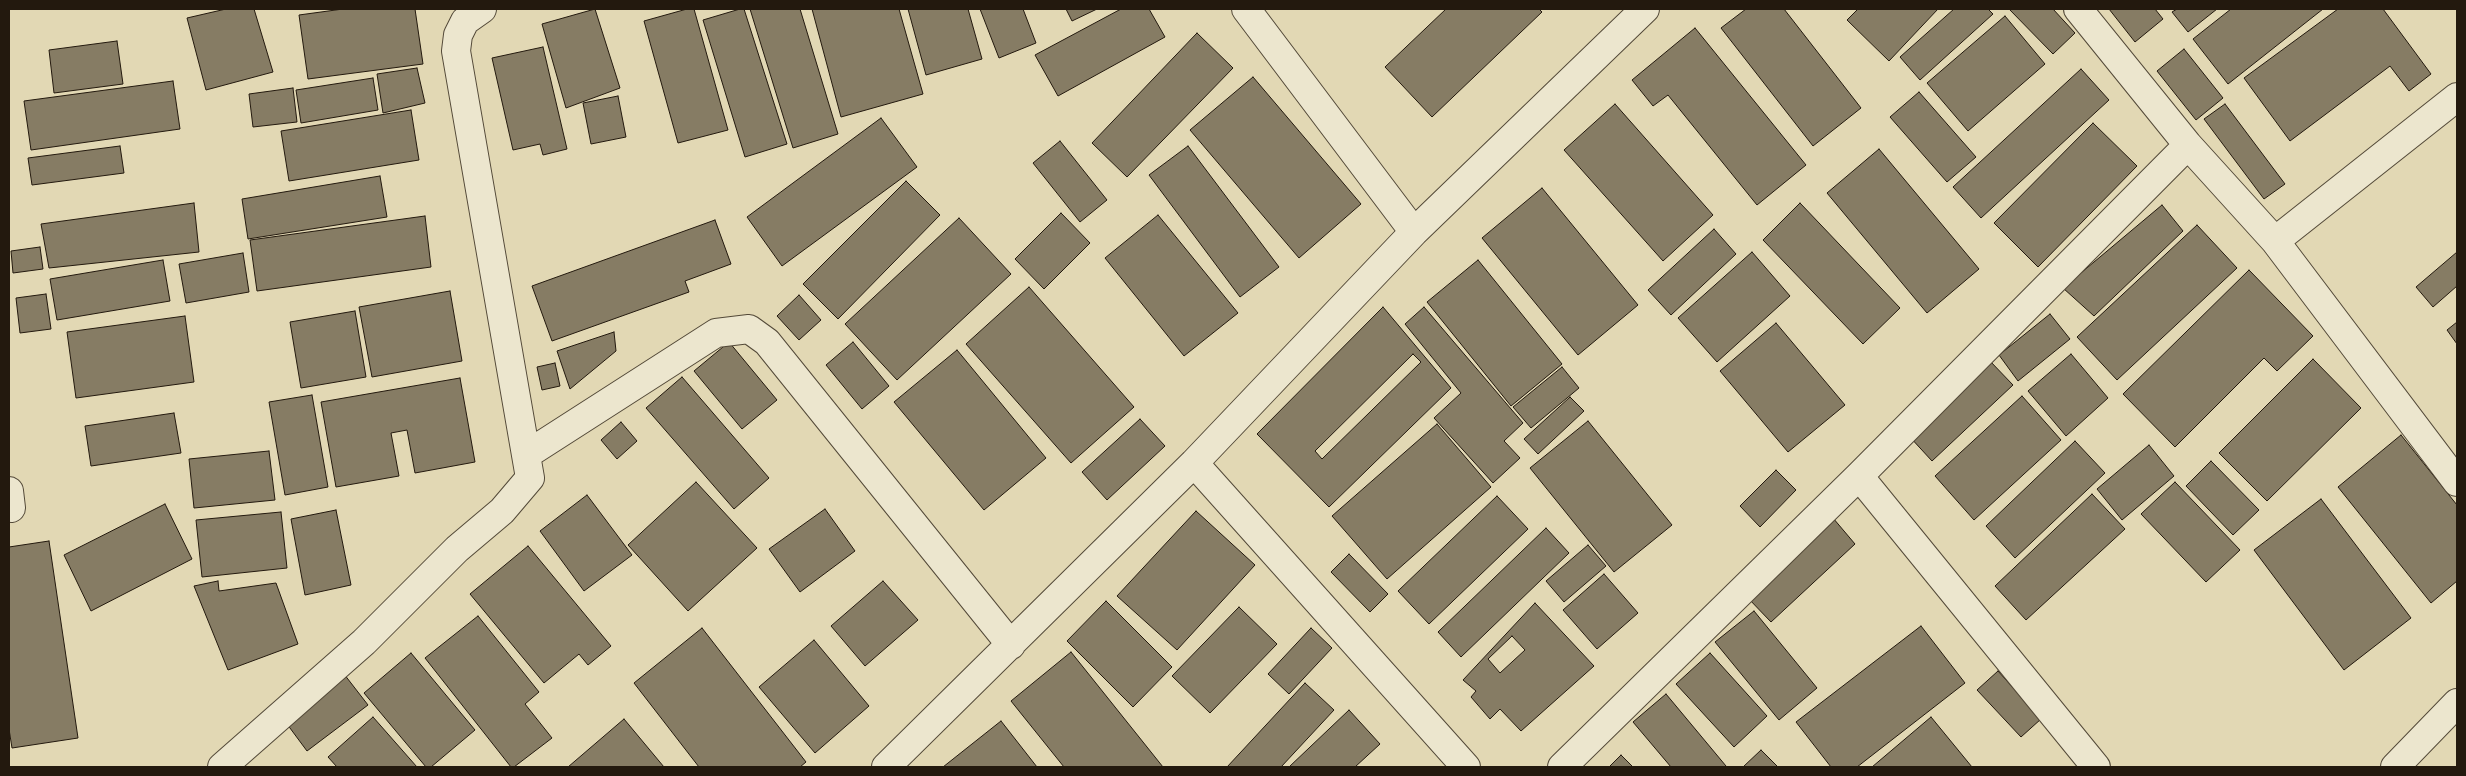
<!DOCTYPE html>
<style>
body{margin:0}
#map{position:relative;width:2466px;height:776px;overflow:hidden;background:#e2d8b4;font-family:"IM FELL English",serif}
canvas{display:block}
.frame{position:absolute;inset:0;border:10px solid #23190e;pointer-events:none}
</style>
<div id="map">
<canvas width="2466" height="776"></canvas>
<div class="frame"></div>
</div>
<script>
const c = document.querySelector('canvas').getContext('2d');
c.lineJoin = 'round';
function paint(path, color) { c.fillStyle = color; c.fill(path, 'evenodd'); }
const poly = rows => new Path2D(rows.map(r => 'M' + r).join(''));
function stroke(path, color, width, dash) { c.strokeStyle = color; c.lineWidth = width; c.lineCap = dash ? 'butt' : 'round'; c.setLineDash(dash || []); c.stroke(path); }
const building = poly([
 [226,9,254,9,273,72,206,90,187,18,226,9],
 [343,9,415,9,423,64,308,79,299,15,343,9],
 [595,9,620,88,566,108,542,24,595,9],
 [687,9,694,9,728,130,678,143,644,21,687,9],
 [740,9,744,9,787,144,745,157,703,20,740,9],
 [750,9,800,9,838,134,793,148,750,9],
 [812,9,899,9,923,94,841,117,812,9],
 [908,9,968,9,982,59,926,75,908,9],
 [980,9,1023,9,1036,43,999,58,980,9],
 [1066,9,1097,9,1072,21,1066,9],
 [1121,9,1149,9,1165,37,1058,96,1035,55,1121,9],
 [1446,9,1539,9,1542,12,1432,117,1385,67,1446,9],
 [1746,9,1784,9,1861,108,1813,146,1721,28,1746,9],
 [1858,9,1938,9,1889,61,1847,20,1858,9],
 [1954,9,1988,9,1993,14,1920,80,1900,57,1954,9],
 [2009,9,2053,9,2075,33,2053,54,2009,9],
 [2109,9,2155,9,2163,19,2135,42,2109,9],
 [2177,9,2217,9,2188,32,2172,12,2177,9],
 [2231,9,2323,9,2228,84,2193,39,2231,9],
 [2338,9,2383,9,2431,74,2409,91,2390,66,2290,141,2244,78,2338,9],
 [2005,16,2045,64,1968,131,1927,83,2005,16],
 [1695,28,1806,165,1757,205,1668,95,1653,106,1632,80,1695,28],
 [1197,33,1233,68,1127,177,1092,143,1197,33],
 [117,41,123,84,54,93,49,50,117,41],
 [543,47,567,149,543,155,540,144,513,150,492,58,543,47],
 [2184,49,2223,98,2196,120,2157,71,2184,49],
 [417,68,425,103,383,113,377,74,417,68],
 [2081,69,2109,100,1981,218,1953,187,2081,69],
 [1253,77,1361,204,1299,258,1190,130,1253,77],
 [373,78,378,110,301,123,296,90,373,78],
 [173,81,180,129,31,150,24,101,173,81],
 [293,88,297,122,253,127,249,94,293,88],
 [1919,92,1976,157,1947,182,1890,117,1919,92],
 [618,96,626,137,591,144,583,103,618,96],
 [1615,104,1713,215,1663,261,1564,150,1615,104],
 [2225,104,2285,184,2264,199,2204,119,2225,104],
 [411,110,419,160,289,181,281,131,411,110],
 [881,118,917,167,782,266,747,217,881,118],
 [2093,123,2137,166,2038,267,1994,223,2093,123],
 [1060,141,1107,200,1080,222,1033,163,1060,141],
 [120,146,124,173,32,185,28,158,120,146],
 [1188,146,1279,267,1240,297,1149,175,1188,146],
 [1879,149,1979,269,1927,313,1827,193,1879,149],
 [380,176,387,217,248,239,242,199,380,176],
 [906,181,940,215,838,319,803,284,906,181],
 [1542,188,1638,305,1578,355,1482,238,1542,188],
 [194,203,199,252,49,268,41,224,194,203],
 [1800,203,1900,308,1863,344,1763,240,1800,203],
 [2162,205,2183,231,2094,316,2063,288,2162,205],
 [1061,213,1090,243,1044,289,1015,259,1061,213],
 [1158,215,1238,313,1184,356,1105,258,1158,215],
 [425,216,431,267,257,291,250,240,425,216],
 [959,218,1011,274,897,380,845,324,959,218],
 [715,220,731,264,685,281,689,292,552,341,532,286,715,220],
 [2197,225,2237,268,2117,380,2077,337,2197,225],
 [1714,229,1736,254,1671,315,1648,290,1714,229],
 [40,247,43,269,13,273,11,251,40,247],
 [1752,252,1790,296,1717,362,1678,318,1752,252],
 [2457,252,2457,286,2433,307,2416,287,2457,252],
 [243,253,249,292,186,303,179,264,243,253],
 [163,260,170,301,57,320,50,279,163,260],
 [1478,260,1562,364,1511,406,1427,302,1478,260],
 [2249,270,2313,336,2277,371,2264,358,2175,447,2123,394,2249,270],
 [1029,287,1134,407,1071,463,966,344,1029,287],
 [450,291,462,361,372,377,359,307,450,291],
 [46,294,51,329,20,333,16,298,46,294],
 [799,295,821,320,799,340,777,316,799,295],
 [1383,307,1451,388,1329,507,1257,434,1383,307],
 [1413,354,1421,362,1322,459,1315,451,1413,354],
 [1424,307,1523,423,1504,441,1520,458,1493,483,1434,418,1461,393,1405,324,1424,307],
 [355,311,366,377,301,388,290,322,355,311],
 [2050,314,2070,339,2018,381,1999,355,2050,314],
 [185,316,194,382,76,398,67,332,185,316],
 [2457,322,2457,344,2447,330,2457,322],
 [1776,323,1845,405,1788,452,1720,371,1776,323],
 [614,332,616,351,570,389,557,351,614,332],
 [729,342,777,400,742,429,694,371,729,342],
 [853,342,889,386,862,409,826,365,853,342],
 [957,350,1046,458,984,510,894,402,957,350],
 [2071,354,2108,398,2066,436,2028,391,2071,354],
 [2313,359,2361,408,2267,501,2219,453,2313,359],
 [1989,360,2013,385,1932,461,1909,436,1989,360],
 [555,363,560,386,542,390,537,367,555,363],
 [1562,367,1579,388,1531,428,1513,407,1562,367],
 [682,377,769,478,734,509,646,408,682,377],
 [460,378,475,462,415,473,407,430,391,433,399,476,336,487,321,402,460,378],
 [312,395,328,487,285,495,269,402,312,395],
 [2022,396,2061,440,1974,520,1935,476,2022,396],
 [1570,397,1584,411,1538,454,1524,439,1570,397],
 [174,413,181,453,91,466,85,426,174,413],
 [1140,419,1165,446,1107,500,1082,472,1140,419],
 [1588,421,1672,525,1614,572,1530,468,1588,421],
 [621,422,637,441,617,459,601,440,621,422],
 [1437,424,1491,487,1387,579,1332,516,1437,424],
 [2401,435,2457,505,2457,581,2431,603,2338,487,2401,435],
 [2075,441,2105,473,2015,558,1986,526,2075,441],
 [2149,445,2174,476,2122,520,2097,489,2149,445],
 [269,451,275,500,194,508,189,459,269,451],
 [2211,461,2259,510,2233,535,2186,486,2211,461],
 [1776,470,1796,490,1760,527,1740,506,1776,470],
 [696,482,757,548,688,611,628,545,696,482],
 [2175,482,2240,550,2206,582,2141,514,2175,482],
 [2092,494,2125,529,2026,620,1995,586,2092,494],
 [587,495,632,555,584,591,540,531,587,495],
 [1497,496,1528,529,1429,624,1398,591,1497,496],
 [2321,499,2411,618,2344,670,2254,550,2321,499],
 [165,504,192,559,91,611,64,555,165,504],
 [825,509,855,551,800,592,769,549,825,509],
 [336,510,351,585,305,595,291,519,336,510],
 [1196,511,1255,565,1177,650,1117,596,1196,511],
 [281,512,287,568,202,577,196,520,281,512],
 [1833,518,1855,544,1771,622,1747,597,1833,518],
 [1546,528,1569,553,1461,657,1438,632,1546,528],
 [49,541,78,738,12,748,9,729,9,547,49,541],
 [1588,545,1606,566,1564,602,1546,581,1588,545],
 [528,546,611,646,588,665,579,654,544,683,470,594,528,546],
 [1349,554,1388,594,1370,612,1331,572,1349,554],
 [1604,574,1638,613,1597,649,1563,610,1604,574],
 [218,581,219,591,276,583,298,644,228,670,194,586,218,581],
 [883,581,918,620,865,666,831,626,883,581],
 [1106,601,1172,667,1133,707,1067,641,1106,601],
 [1535,603,1594,666,1521,731,1500,709,1490,719,1471,697,1476,691,1463,680,1535,603],
 [1512,636,1525,650,1500,673,1488,659,1512,636],
 [1239,607,1277,644,1210,713,1172,676,1239,607],
 [1754,611,1817,688,1779,720,1715,642,1754,611],
 [478,616,539,692,525,704,552,738,514,767,511,767,425,658,478,616],
 [1921,626,1965,683,1857,767,1831,767,1796,722,1921,626],
 [702,628,806,762,800,767,699,767,634,683,702,628],
 [1311,628,1332,648,1289,694,1268,674,1311,628],
 [814,640,869,706,815,753,759,687,814,640],
 [1071,652,1163,767,1064,767,1011,701,1071,652],
 [411,653,475,730,431,767,426,767,364,693,411,653],
 [1710,653,1767,716,1734,747,1676,684,1710,653],
 [1998,671,2041,719,2021,737,1977,690,1998,671],
 [344,674,368,705,307,751,284,720,344,674],
 [1305,683,1334,710,1281,767,1227,767,1305,683],
 [1666,694,1726,766,1725,767,1671,767,1633,722,1666,694],
 [1349,710,1380,744,1355,767,1289,767,1349,710],
 [373,717,417,767,337,767,328,757,373,717],
 [1931,717,1972,767,1872,767,1931,717],
 [624,719,664,767,568,767,624,719],
 [1001,721,1037,767,943,767,1001,721],
 [1761,750,1778,767,1743,767,1761,750],
 [1621,755,1633,767,1609,767,1621,755]
]);
const street = poly([
 [482,9,465,21,458,35,456,51,526,455],
 [1246,9,1414,232],
 [2078,9,2188,145,2275,241,2457,482],
 [2275,241,2457,97],
 [1194,463,1466,767],
 [1859,476,2096,767],
 [9,491,11,508],
 [222,767,364,642,457,549,502,511,530,478,526,455,716,333,749,329,767,342,1011,645],
 [886,767,1194,463,1414,232,1645,9],
 [1562,767,1859,476,2188,145],
 [2395,767,2457,703]
]);
paint(building, '#867c64');
stroke(building, '#23190e', 1);
stroke(street, '#534938', 30);
stroke(street, '#ece6ce', 28);
</script>
